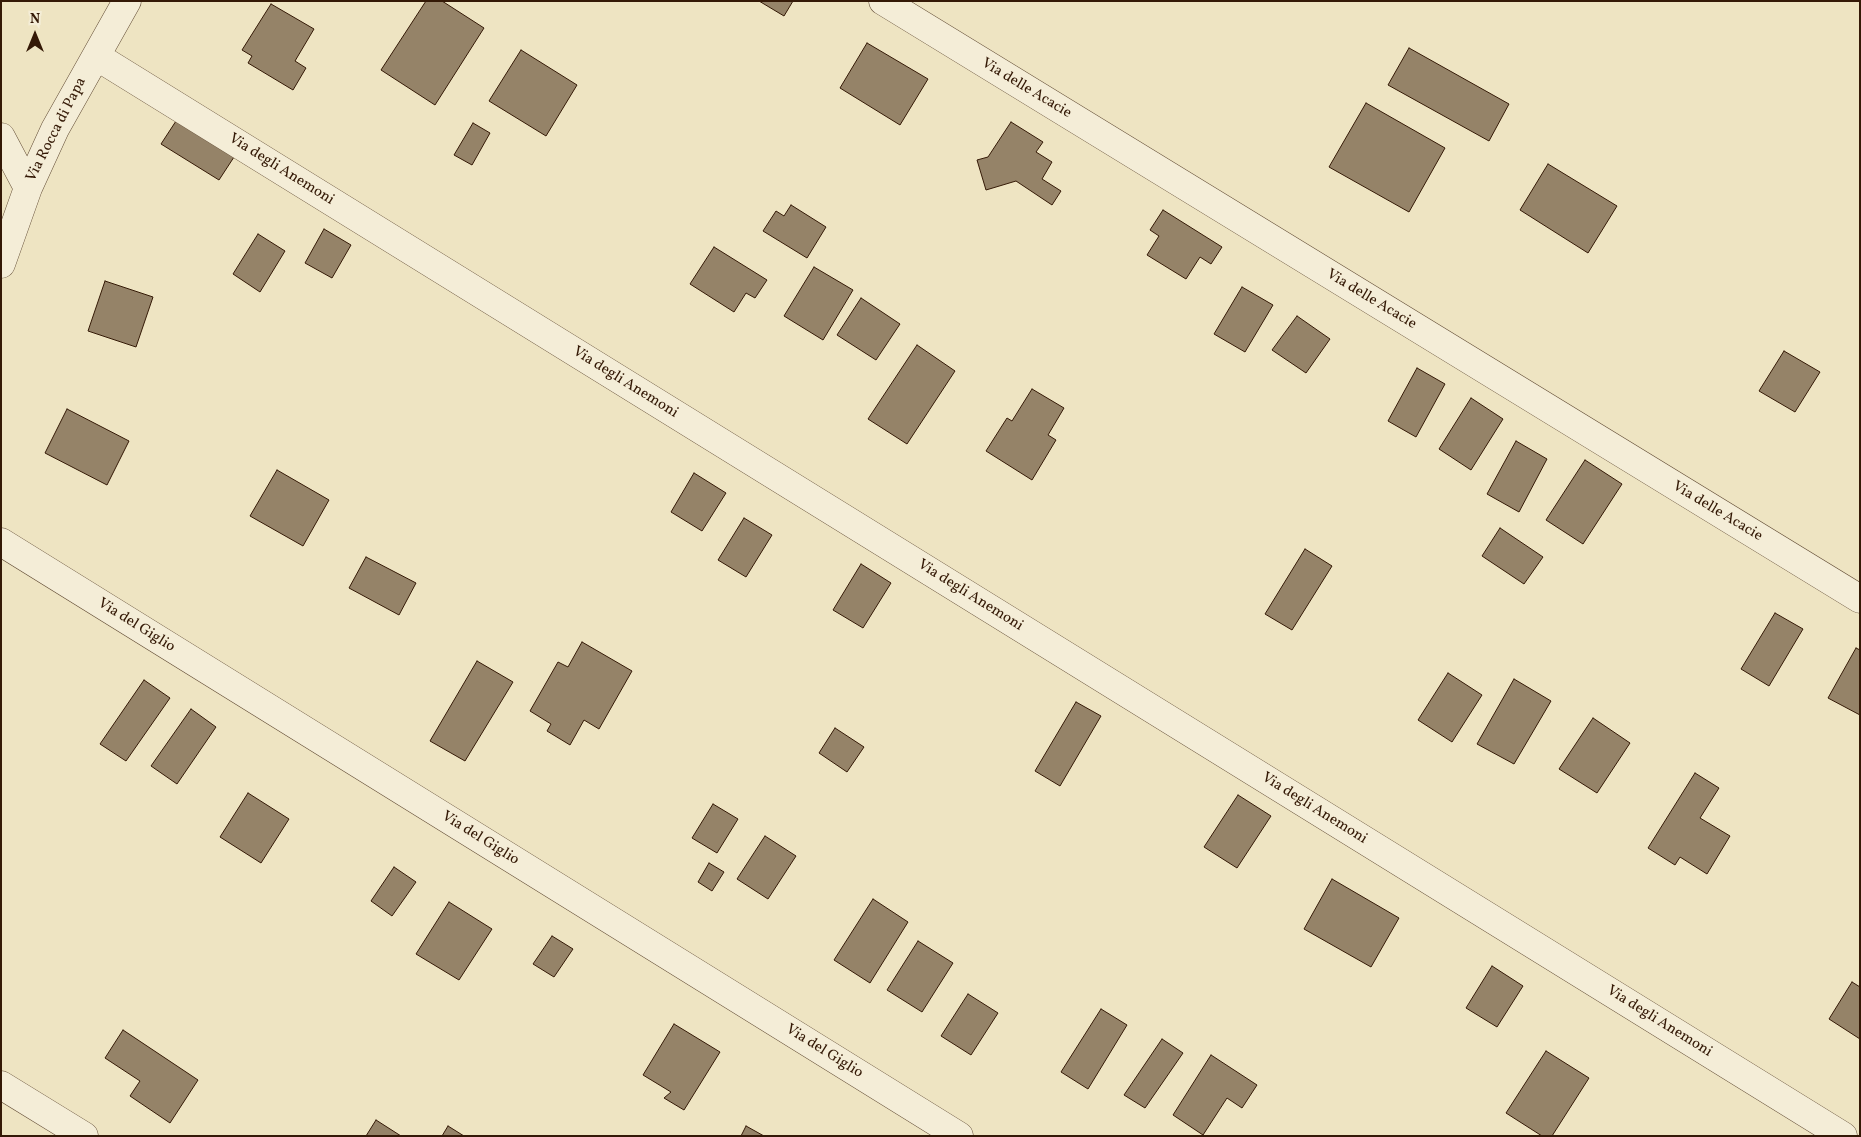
<!DOCTYPE html>
<style>
body{margin:0}
#map{position:relative;width:1861px;height:1137px;overflow:hidden;background:#eee4c2;font-family:Vollkorn,serif}
canvas{display:block}
.frame{position:absolute;inset:0;border:2px solid #341906;pointer-events:none}
.north{position:absolute;left:10px;top:10px;width:50px;height:50px;-webkit-text-stroke:4px #f4edd7;paint-order:stroke;rotate:0deg;font-size:14px;font-weight:700;line-height:20px;text-align:center;color:#341906}
.north::after{content:'';display:block;margin:auto;width:18px;height:22px;background:#341906;clip-path:polygon(50% 0,100% 100%,50% 72%,0 100%)}
</style>
<div id="map">
<canvas width="1861" height="1137"></canvas>
<div class="frame"></div>
<div class="north">N</div>
</div>
<script>
const c = document.querySelector('canvas').getContext('2d');
c.lineJoin = 'round';
function paint(path, color) { c.fillStyle = color; c.fill(path, 'evenodd'); }
const poly = rows => new Path2D(rows.map(r => 'M' + r).join(''));
function stroke(path, color, width, dash) { c.strokeStyle = color; c.lineWidth = width; c.lineCap = dash ? 'butt' : 'round'; c.setLineDash(dash || []); c.stroke(path); }
function label(font, color, halo, rows, align = 'center') {
  c.font = font + ' Vollkorn,serif'; c.lineWidth = 4; c.setLineDash([]); c.textBaseline = 'middle'; c.strokeStyle = halo; c.fillStyle = color; for (const [text, x, y, turn = 0] of rows) {
    c.save(); c.translate(x, y); c.rotate((+turn || 0) * Math.PI / 180); c.textAlign = isNaN(turn) ? turn : align; if (halo) c.strokeText(text, 0, 0); c.fillText(text, 0, 0); c.restore();
  }
}
const building = poly([
 [426,1,442,1,484,28,435,105,381,70,426,1],
 [759,1,793,1,784,16,759,1],
 [271,4,314,29,295,61,306,68,293,90,248,63,252,56,242,50,271,4],
 [867,43,928,79,900,125,840,88,867,43],
 [1409,48,1509,104,1489,141,1388,85,1409,48],
 [521,50,577,85,546,136,489,101,521,50],
 [1366,103,1445,148,1409,212,1329,167,1366,103],
 [178,118,236,154,219,180,161,144,178,118],
 [1011,122,1043,142,1036,152,1052,162,1042,179,1061,191,1052,205,1016,181,986,190,977,160,988,157,1011,122],
 [473,123,490,133,472,165,454,155,473,123],
 [1548,164,1617,206,1588,253,1520,210,1548,164],
 [791,205,826,227,807,258,763,231,776,211,784,216,791,205],
 [1163,210,1222,247,1211,264,1200,257,1186,279,1147,255,1159,236,1150,230,1163,210],
 [324,229,351,245,332,278,305,263,324,229],
 [258,234,285,251,260,292,233,274,258,234],
 [714,247,767,280,755,298,746,293,734,312,690,284,714,247],
 [814,267,853,290,823,340,784,316,814,267],
 [105,281,153,297,136,347,88,331,105,281],
 [1242,287,1273,305,1245,352,1214,334,1242,287],
 [861,298,900,324,876,360,837,335,861,298],
 [1297,316,1330,339,1306,373,1272,350,1297,316],
 [917,345,955,371,907,444,868,419,917,345],
 [1784,351,1820,372,1795,412,1759,391,1784,351],
 [1417,368,1445,384,1416,437,1388,421,1417,368],
 [1032,389,1064,408,1048,435,1056,440,1032,480,986,451,1007,418,1012,421,1032,389],
 [1471,398,1503,419,1471,470,1439,449,1471,398],
 [67,409,129,441,107,485,45,453,67,409],
 [1516,441,1547,459,1519,512,1487,494,1516,441],
 [1585,460,1622,484,1583,544,1546,520,1585,460],
 [277,470,329,500,303,546,250,516,277,470],
 [694,473,726,493,702,531,671,512,694,473],
 [744,518,772,535,746,577,718,560,744,518],
 [1500,528,1543,557,1524,584,1482,556,1500,528],
 [1305,549,1332,566,1292,630,1265,614,1305,549],
 [366,557,416,583,399,615,349,588,366,557],
 [861,564,891,583,863,628,833,610,861,564],
 [1775,613,1803,629,1769,686,1741,669,1775,613],
 [582,642,632,671,599,729,584,720,570,745,547,731,551,724,530,711,558,662,568,667,582,642],
 [1856,648,1860,650,1860,715,1828,698,1856,648],
 [477,661,513,682,465,761,430,741,477,661],
 [1448,673,1482,695,1452,742,1418,720,1448,673],
 [1514,679,1551,701,1514,764,1477,744,1514,679],
 [144,680,170,698,126,761,100,744,144,680],
 [1076,702,1101,716,1060,786,1035,771,1076,702],
 [191,709,216,727,177,784,151,766,191,709],
 [1593,718,1630,743,1597,793,1559,769,1593,718],
 [835,728,864,747,847,772,819,753,835,728],
 [1695,773,1719,788,1700,818,1730,836,1707,874,1680,857,1675,865,1648,848,1695,773],
 [248,793,289,819,261,863,220,837,248,793],
 [1238,795,1271,816,1237,868,1204,847,1238,795],
 [713,804,738,819,717,853,692,838,713,804],
 [765,836,796,856,768,899,737,879,765,836],
 [709,863,724,872,712,891,698,882,709,863],
 [394,867,416,882,392,916,371,901,394,867],
 [1332,879,1399,918,1371,967,1304,929,1332,879],
 [873,899,908,922,870,983,834,960,873,899],
 [449,902,492,929,459,980,416,954,449,902],
 [552,936,573,949,554,977,533,964,552,936],
 [918,941,953,963,922,1012,887,990,918,941],
 [1492,966,1523,986,1497,1027,1466,1008,1492,966],
 [1852,982,1860,987,1860,1039,1829,1019,1852,982],
 [968,994,998,1013,971,1055,941,1036,968,994],
 [1101,1009,1127,1025,1088,1089,1061,1072,1101,1009],
 [674,1024,720,1052,684,1110,664,1098,671,1092,643,1075,674,1024],
 [123,1030,198,1080,170,1123,130,1096,140,1081,105,1058,123,1030],
 [1162,1039,1183,1053,1145,1108,1124,1095,1162,1039],
 [1546,1051,1589,1078,1552,1136,1542,1136,1506,1113,1546,1051],
 [1211,1055,1257,1085,1242,1108,1227,1098,1203,1135,1173,1115,1211,1055],
 [376,1120,401,1136,366,1136,376,1120],
 [448,1126,464,1136,442,1136,448,1126],
 [746,1126,764,1136,741,1136,746,1126]
]);
const minor = poly([
 [883,1,1860,599],
 [96,56,1843,1136],
 [1,137,28,188],
 [1,264,28,188,55,129,127,1],
 [1,542,959,1136],
 [1,1085,84,1136]
]);
const streetNames = [
 ["Via delle Acacie",1026,89,31],
 ["Via Rocca di Papa",57,130,-63],
 ["Via degli Anemoni",281,170,32],
 ["Via delle Acacie",1371,300,31],
 ["Via degli Anemoni",625,383,32],
 ["Via delle Acacie",1717,512,31],
 ["Via degli Anemoni",970,596,32],
 ["Via del Giglio",136,626,32],
 ["Via degli Anemoni",1314,809,32],
 ["Via del Giglio",480,839,32],
 ["Via degli Anemoni",1659,1022,32],
 ["Via del Giglio",824,1052,32]
];
paint(building, '#958368');
stroke(building, '#341906', 1);
stroke(minor, '#624c35', 29);
stroke(minor, '#f4edd7', 28);
label('15px', '#341906', '#f4edd7', streetNames);
</script>
